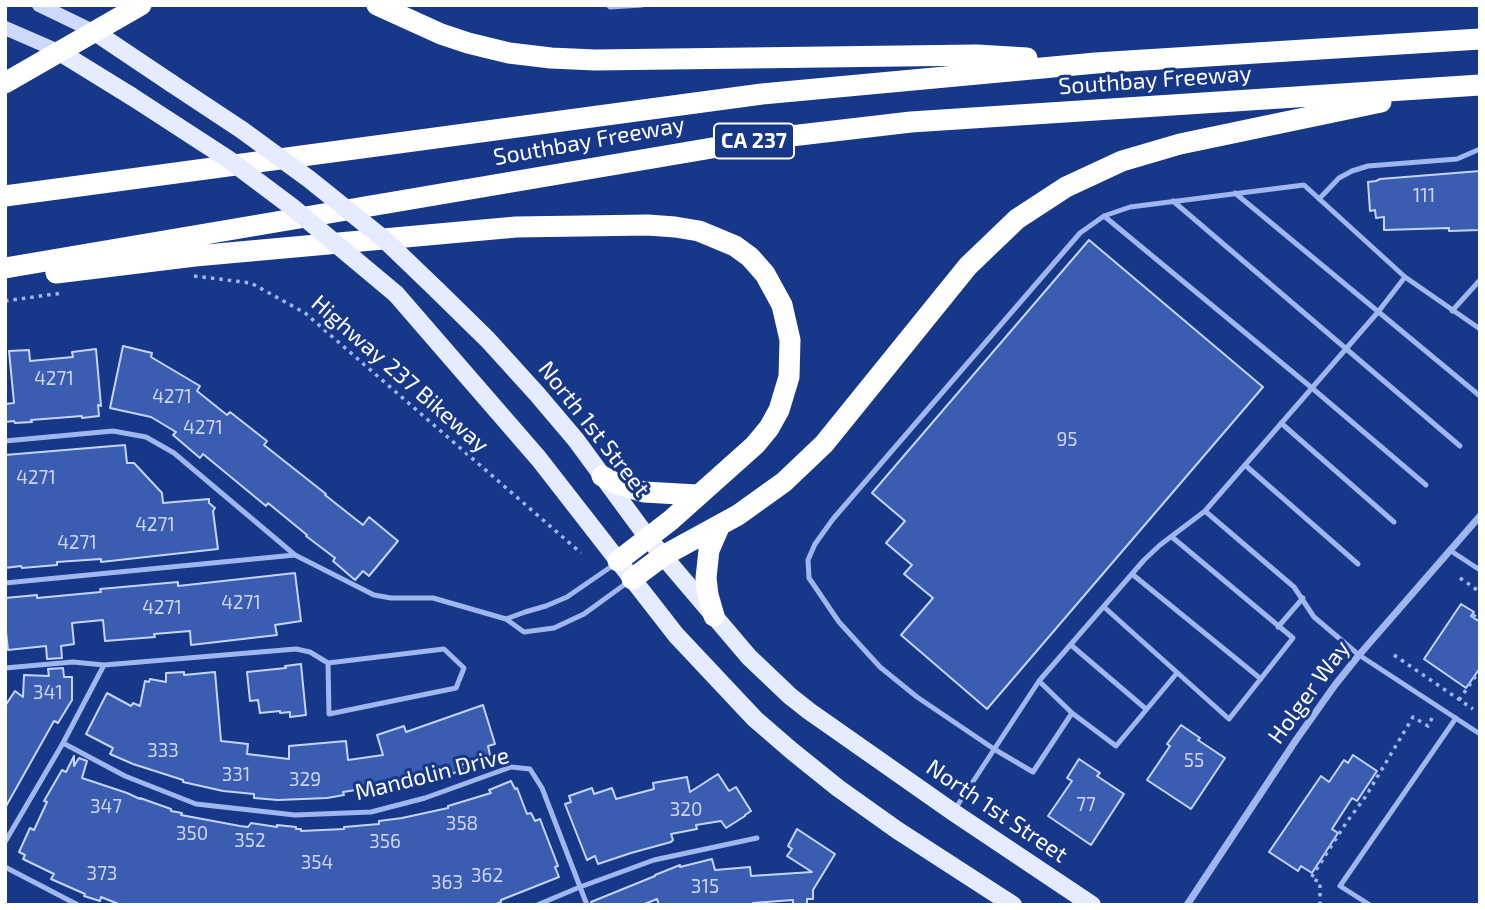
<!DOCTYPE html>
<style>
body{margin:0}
#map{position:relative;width:1485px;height:910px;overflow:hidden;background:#173789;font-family:"Exo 2",sans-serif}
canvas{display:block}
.frame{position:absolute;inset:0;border:7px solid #fff;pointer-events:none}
</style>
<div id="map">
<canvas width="1485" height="910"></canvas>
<div class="frame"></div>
</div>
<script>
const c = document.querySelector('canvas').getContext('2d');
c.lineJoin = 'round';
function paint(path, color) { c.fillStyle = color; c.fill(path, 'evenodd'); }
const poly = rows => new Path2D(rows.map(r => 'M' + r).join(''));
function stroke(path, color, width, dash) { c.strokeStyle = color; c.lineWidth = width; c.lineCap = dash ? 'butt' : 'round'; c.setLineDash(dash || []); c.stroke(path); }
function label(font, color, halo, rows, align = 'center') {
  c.font = font + ' "Exo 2",sans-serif'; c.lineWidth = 6; c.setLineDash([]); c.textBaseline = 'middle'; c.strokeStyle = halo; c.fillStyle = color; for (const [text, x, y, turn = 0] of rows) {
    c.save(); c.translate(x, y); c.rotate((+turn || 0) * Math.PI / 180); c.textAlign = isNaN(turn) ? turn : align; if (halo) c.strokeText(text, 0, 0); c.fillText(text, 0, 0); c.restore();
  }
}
const building = poly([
 [1480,171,1480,230,1449,231,1449,228,1384,230,1384,217,1376,218,1375,210,1370,211,1368,182,1376,181,1380,179,1480,171],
 [1089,240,1263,387,987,709,901,635,933,598,904,574,912,565,886,543,905,521,872,493,1089,240],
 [123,346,152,353,151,357,200,386,197,391,227,415,230,412,267,441,264,445,326,494,325,495,363,525,369,517,398,541,369,576,363,571,355,580,333,561,335,558,306,536,307,535,268,503,266,506,203,454,200,458,173,435,176,432,151,417,110,408,123,346],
 [96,349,101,406,98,405,99,416,82,418,82,416,31,420,32,422,15,423,14,421,5,422,5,404,14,403,9,351,29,350,30,361,73,357,72,352,96,349],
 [125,445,127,463,134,463,162,493,163,503,209,499,209,503,215,508,213,511,218,549,101,562,101,559,57,562,57,565,22,568,21,566,5,568,5,455,125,445],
 [295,573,301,621,275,625,277,635,191,645,190,631,154,634,155,637,105,641,103,620,72,623,74,644,61,646,62,658,47,659,46,646,8,650,5,624,5,598,37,595,37,598,101,592,100,589,178,582,178,586,295,573],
 [1461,604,1474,612,1471,616,1480,622,1480,668,1466,688,1424,659,1461,604],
 [301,664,306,715,290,717,290,712,280,713,280,711,260,713,258,700,250,701,247,672,286,668,285,666,301,664],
 [63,668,64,677,72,677,72,700,58,723,54,721,5,808,5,706,15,691,23,697,24,675,49,676,48,669,63,668],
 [184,672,184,675,215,672,221,741,248,744,247,754,289,759,289,746,346,741,348,760,383,755,377,735,404,726,406,732,483,705,495,744,488,746,490,755,461,765,463,770,429,781,428,778,389,792,387,785,343,792,344,795,327,798,278,800,254,798,254,794,223,791,183,782,183,780,133,764,110,754,113,748,86,734,107,693,131,706,133,703,140,706,145,681,149,682,150,679,166,682,166,673,184,672],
 [1181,725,1200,738,1198,740,1225,758,1191,809,1147,780,1170,746,1167,744,1181,725],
 [1353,755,1377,771,1357,801,1352,798,1332,829,1338,833,1312,873,1301,866,1298,871,1269,852,1321,776,1329,782,1344,760,1348,763,1353,755],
 [74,756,74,766,79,758,87,761,82,778,127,793,140,799,140,798,171,809,171,811,182,813,181,815,240,826,248,827,251,823,277,827,277,825,296,827,296,829,301,829,301,831,344,829,344,827,379,824,379,821,402,818,448,808,448,806,491,793,489,790,511,781,515,789,517,788,527,814,531,813,535,821,540,819,558,866,555,867,559,877,501,900,501,902,494,905,121,905,101,897,100,901,84,896,85,894,51,879,54,874,23,859,25,855,19,852,30,828,34,830,47,802,44,801,62,770,66,772,74,756],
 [1079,759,1100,773,1097,776,1124,794,1091,845,1048,816,1072,781,1067,778,1079,759],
 [718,774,729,791,736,787,751,811,745,815,745,816,726,828,721,821,696,825,697,829,671,834,673,840,671,842,631,853,598,864,595,856,587,860,565,804,571,802,569,796,592,788,594,794,612,788,616,799,654,789,653,783,687,777,690,792,718,774],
 [797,829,835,854,813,890,813,899,807,899,807,905,793,905,793,900,753,903,753,905,659,905,657,899,642,905,592,905,591,902,655,876,655,875,680,865,680,867,712,859,715,870,750,867,751,876,812,872,787,856,792,849,788,846,797,829]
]);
const path = poly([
 [194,276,251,283,305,313,581,553],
 [5,301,62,293],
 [1460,578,1480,592],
 [1473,617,1476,614,1480,616],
 [1394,655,1473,709],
 [1459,700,1480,670],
 [1320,905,1320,882,1311,878,1346,823,1366,796,1413,717,1428,726,1432,718]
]);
const lane = poly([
 [608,5,610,7,642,5],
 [1235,193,1480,396],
 [1319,199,1339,178,1352,171,1368,166,1457,159,1480,149],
 [1173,201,1460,446],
 [1104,216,1312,388,1426,485],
 [1452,311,1480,280],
 [1281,423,1394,522],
 [5,441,113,431,146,437,174,453,295,555,374,595,391,598,433,598,506,619,524,632,554,628,584,614,628,582],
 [1245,465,1358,564],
 [1205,511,1294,587,1314,617,1359,655,1480,734],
 [1451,551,1480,570],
 [1132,574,1261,679],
 [5,583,295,555],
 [1104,607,1229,719,1293,638,1172,537],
 [506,619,525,612,546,606,567,597,615,564],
 [1278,627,1303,598],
 [1071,645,1146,709],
 [5,668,73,662,104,665],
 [1039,681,1072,713,1116,746,1177,673],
 [1072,713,1033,772,994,749,917,697,880,667,839,622,809,578,808,560,815,544,833,519,1080,233,1104,216,1130,207,1304,185,1405,277,1480,329],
 [63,743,125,776,196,804,295,815,371,812,425,798,511,767,530,769,542,788,587,905],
 [955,809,1039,681,1144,560,1160,545,1205,511,1378,312,1405,277],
 [5,842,63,743,104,665,296,649,310,652,328,663,444,649,464,668,456,688,329,714,328,663],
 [5,867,78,905],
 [537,905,580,887,654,860,757,838],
 [1370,905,1340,886,1456,718]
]);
const street = poly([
 [1187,905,1296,740,1335,685,1359,655,1480,516]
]);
const secondary = poly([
 [39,5,95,32],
 [5,28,58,51]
]);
const primary = poly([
 [95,32,171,83],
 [58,51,131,96],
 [437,290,488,340,537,394,576,440,648,538,675,570,749,657,790,696,809,711,953,812,1092,905],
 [396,294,539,459,676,635,755,719,792,751,838,788,897,830,1013,905]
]);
const highway = poly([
 [377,5,441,34,468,43,509,53,551,58,595,60,977,55,1027,58],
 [5,83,141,5],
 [5,196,762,94,1096,63,1480,39],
 [5,268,765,139,911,122,1480,85],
 [56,273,195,256,516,227,648,225,675,227,699,231,735,246,750,257,765,274,782,305,790,340,789,377,779,410,769,428,755,445,671,520,618,561],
 [602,476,617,484,644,492,697,495],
 [632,579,663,556,738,515,784,482,824,444,968,266,1017,219,1066,187,1122,161,1180,144,1381,102],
 [714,616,708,595,706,578,709,550,720,525]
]);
const primaryBridge = poly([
 [171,83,242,130,309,179,385,240,437,290],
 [131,96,228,159,292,207,396,294]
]);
const numberNames = [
 ["111",1424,196],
 ["4271",54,379],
 ["4271",172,397],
 ["4271",203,428],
 ["95",1067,440],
 ["4271",36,478],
 ["4271",155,525],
 ["4271",77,543],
 ["4271",241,603],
 ["4271",162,608],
 ["341",48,693],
 ["333",163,751],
 ["55",1194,761],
 ["331",236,775],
 ["329",305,780],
 ["77",1086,805],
 ["347",106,807],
 ["320",686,810],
 ["358",462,824],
 ["350",192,834],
 ["352",250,841],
 ["356",385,842],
 ["354",317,863],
 ["373",102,874],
 ["362",487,876],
 ["363",447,883],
 ["315",705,887]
];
const shields = [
 [754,141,80]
];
const shieldNames = [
 ["CA 237",754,141]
];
const streetNames = [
 ["Southbay Freeway",1155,80,-4],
 ["Southbay Freeway",589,141,-10],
 ["Highway 237 Bikeway",400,374,41],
 ["North 1st Street",594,429,52],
 ["Holger Way",1309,692,-54],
 ["Mandolin Drive",432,774,-14],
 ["North 1st Street",997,811,34]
];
paint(building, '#3b5db1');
stroke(building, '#c5d5fa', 2);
stroke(path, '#9fb7ee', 3.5, [3.5, 5]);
stroke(lane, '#9fb7ee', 5);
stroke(street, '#9fb7ee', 7);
stroke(secondary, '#ccd9fa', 14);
stroke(primary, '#e6ecff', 18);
stroke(highway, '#fff', 21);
stroke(primaryBridge, '#e6ecff', 18);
label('19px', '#ced6ec', null, numberNames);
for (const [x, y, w] of shields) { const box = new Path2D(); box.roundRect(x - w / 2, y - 17.5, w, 35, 5); c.fillStyle = '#173789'; c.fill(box); stroke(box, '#fff', 2); }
label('bold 21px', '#fff', null, shieldNames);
label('23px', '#fff', '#173789', streetNames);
</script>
